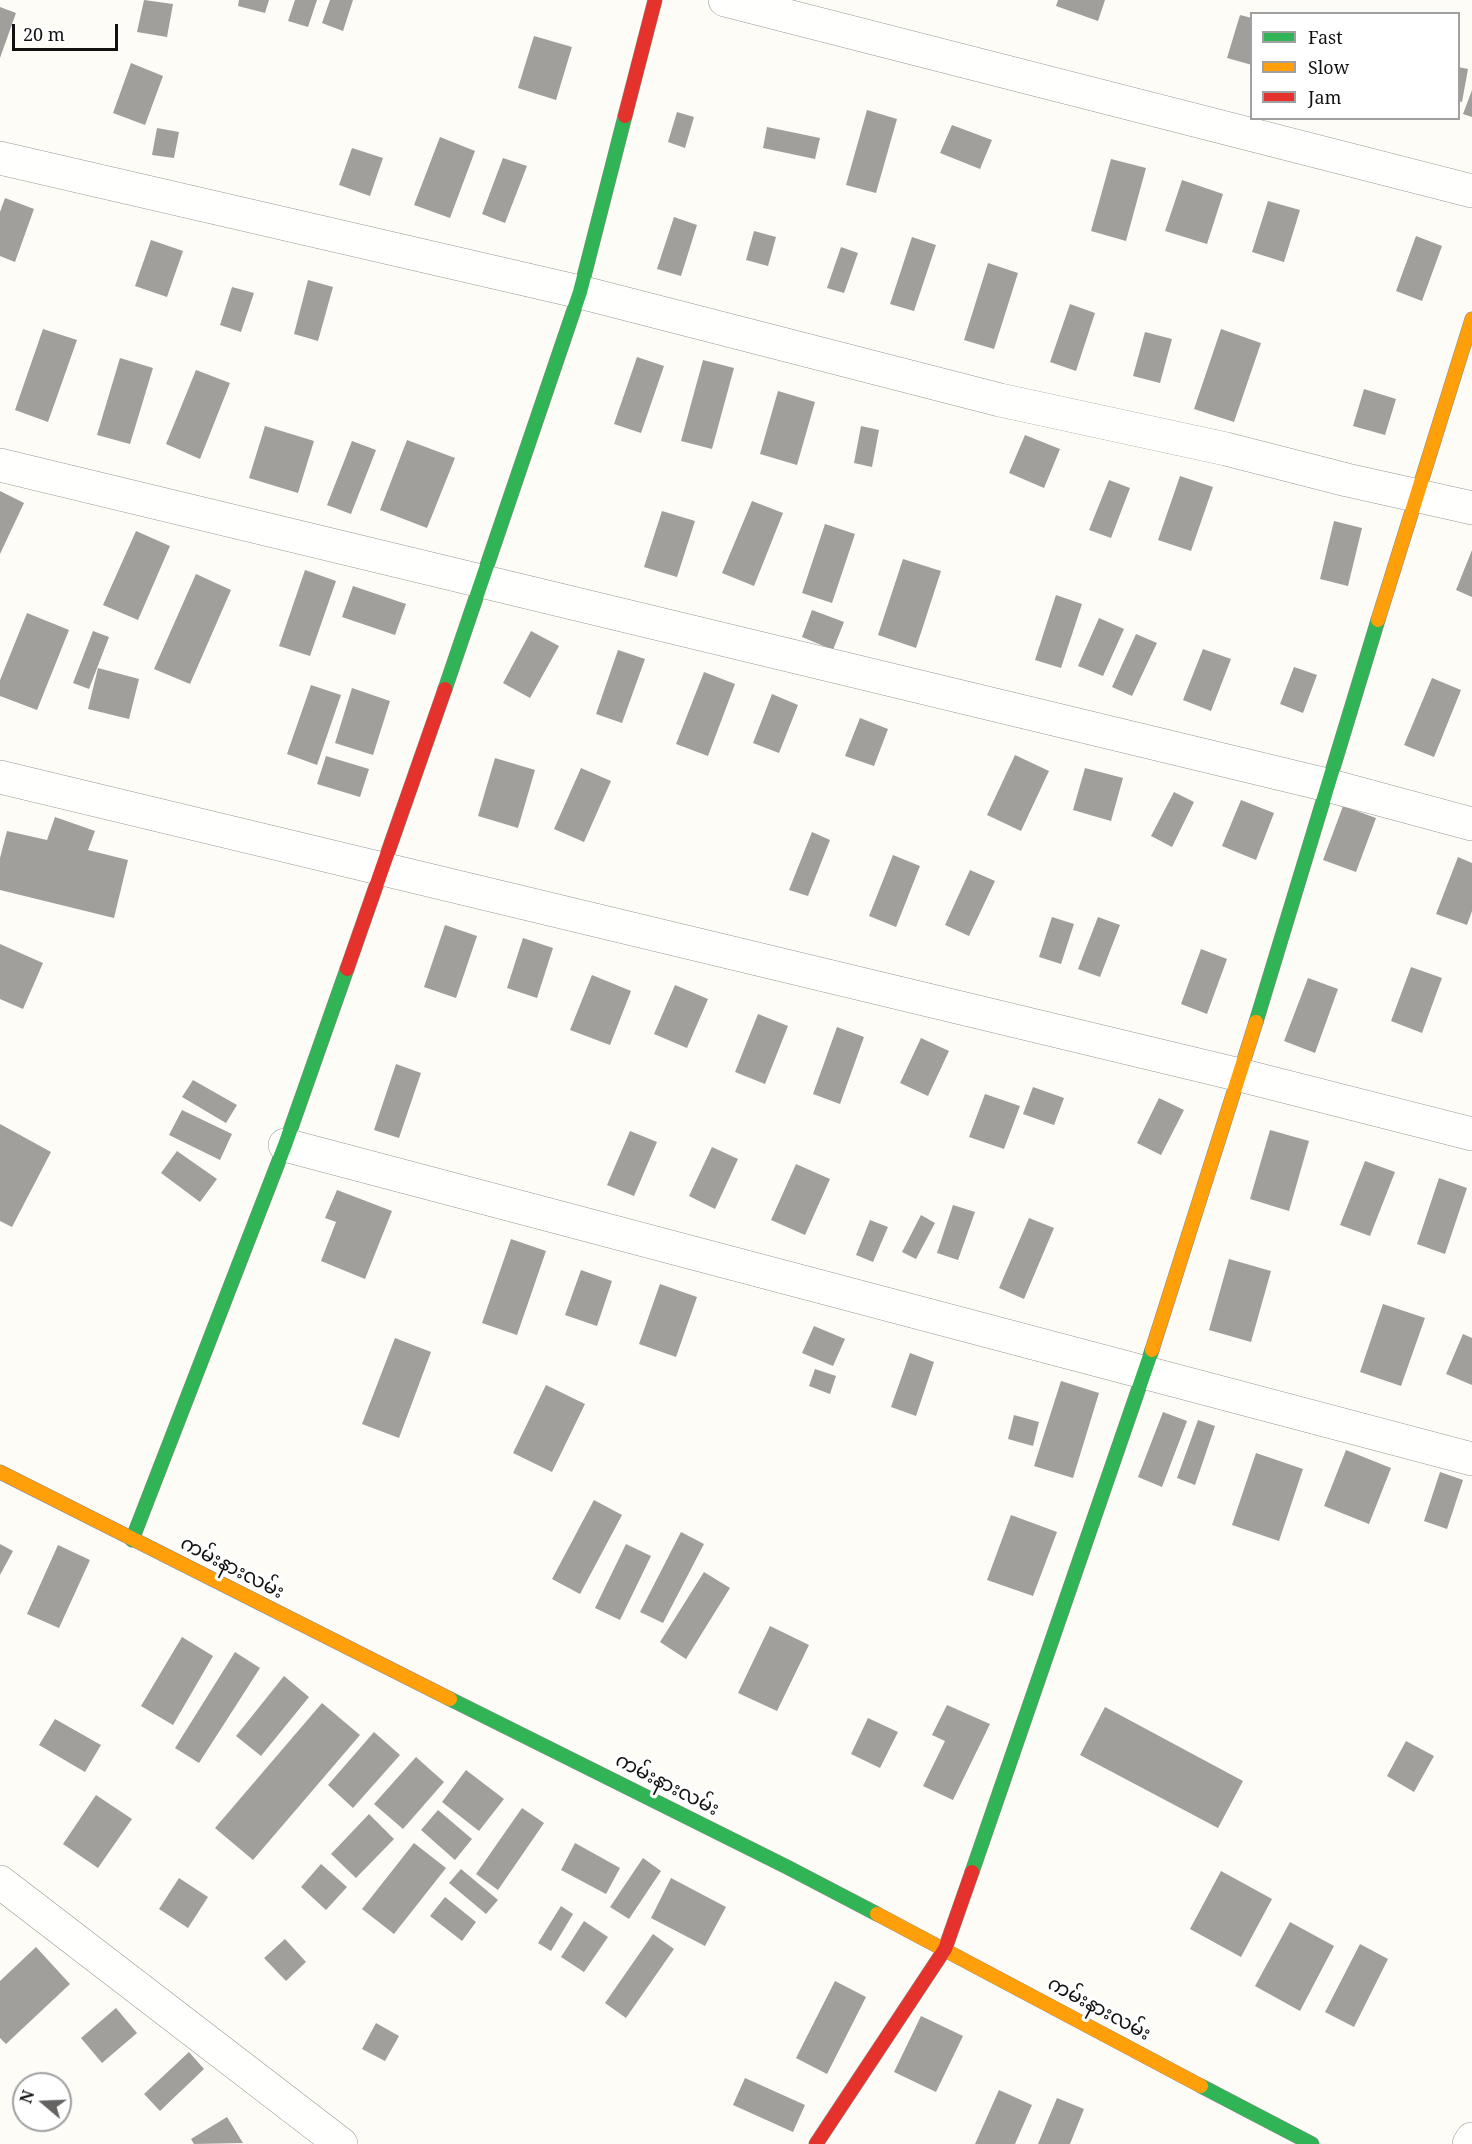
<!DOCTYPE html>
<meta charset="utf-8">
<style>
body{margin:0}
#map{position:relative;width:1472px;height:2144px;overflow:hidden;background:#fdfcf7;font-family:"Noto Serif",serif}
canvas{display:block}
.legend{position:absolute;left:1250px;top:12px;width:210px;height:108px;box-sizing:border-box;background:#fff;border:2px solid #a0a0a0;margin:0;padding:8px 10px;list-style:none;font-size:18px;color:#111}
.legend li{display:flex;align-items:center;gap:12px;height:30px}
.legend b{width:30px;border:2px solid #a0a0a0}
.north{position:absolute;left:12px;top:2072px;width:60px;height:60px;box-sizing:border-box;background:#fff;border:2px solid #a0a0a0;border-radius:50%;rotate:289deg;font-size:16px;font-weight:700;line-height:24px;text-align:center;color:#111}
.north::after{content:'';display:block;margin:auto;width:21px;height:27px;background:#646362;clip-path:polygon(50% 0,100% 100%,50% 72%,0 100%)}
.scale{position:absolute;left:12px;top:24px;width:106px;height:27px;box-sizing:border-box;border:3px solid #111;border-top:0;padding-left:8px;font-size:18px;line-height:21px;white-space:nowrap;color:#111;-webkit-text-stroke:4px #fff;paint-order:stroke}
</style>
<div id="map">
<canvas width="1472" height="2144"></canvas>
<ul class="legend">
<li><b style="height:8px;background:#30b455"></b>Fast</li>
<li><b style="height:8px;background:#ff9f0a"></b>Slow</li>
<li><b style="height:8px;background:#e5322d"></b>Jam</li>
</ul>
<div class="north">N</div>
<div class="scale">20 m</div>
</div>
<script>
const c = document.querySelector('canvas').getContext('2d');
c.lineJoin = 'round';
function paint(path, color) { c.fillStyle = color; c.fill(path, 'evenodd'); }
const poly = rows => new Path2D(rows.map(r => 'M' + r).join(''));
function stroke(path, color, width, dash) { c.strokeStyle = color; c.lineWidth = width; c.lineCap = dash ? 'butt' : 'round'; c.setLineDash(dash || []); c.stroke(path); }
function label(font, color, halo, rows, align = 'center') {
  c.font = font + ' "Noto Serif","Noto Sans Myanmar",serif'; c.lineWidth = 6; c.setLineDash([]); c.textBaseline = 'middle'; c.strokeStyle = halo; c.fillStyle = color; for (const [text, x, y, turn = 0] of rows) {
    c.save(); c.translate(x, y); c.rotate((+turn || 0) * Math.PI / 180); c.textAlign = isNaN(turn) ? turn : align; if (halo) c.strokeText(text, 0, 0); c.fillText(text, 0, 0); c.restore();
  }
}
const building = poly([
 [144,0,173,4,167,37,137,32],
 [239,0,269,0,265,13,238,6],
 [295,0,317,0,308,27,288,21],
 [330,0,353,0,343,31,322,23],
 [1058,0,1105,0,1098,21,1056,6],
 [0,7,16,13,0,58],
 [1240,15,1252,18,1252,65,1227,58],
 [534,36,572,47,556,100,518,88],
 [131,63,163,76,145,125,113,113],
 [1458,67,1468,69,1462,102,1458,101],
 [1472,90,1472,117,1463,114],
 [867,110,897,119,876,193,846,185],
 [677,112,694,117,685,148,668,142],
 [952,125,992,140,980,169,940,153],
 [767,127,820,138,815,159,763,148],
 [157,128,179,132,174,158,152,155],
 [440,137,475,151,450,218,414,205],
 [352,148,383,158,370,196,339,185],
 [503,158,527,166,505,223,482,214],
 [1111,159,1146,168,1126,241,1091,231],
 [1182,180,1223,194,1207,244,1165,231],
 [5,198,34,209,15,262,0,256,0,212],
 [1268,201,1300,210,1284,262,1252,252],
 [674,217,697,225,681,276,657,269],
 [754,231,776,237,768,266,746,260],
 [1416,236,1442,246,1422,301,1396,291],
 [912,237,936,245,914,311,890,304],
 [151,240,183,251,167,297,135,286],
 [841,247,858,253,844,293,827,288],
 [988,263,1018,273,994,349,964,340],
 [308,280,333,287,318,341,294,334],
 [232,287,254,293,241,332,220,325],
 [1070,304,1095,313,1076,371,1050,362],
 [43,329,77,340,48,422,15,410],
 [1221,329,1261,343,1234,422,1194,409],
 [1145,332,1172,339,1160,383,1133,376],
 [637,357,664,366,641,433,614,424],
 [120,358,153,368,130,444,97,435],
 [703,360,734,368,712,449,681,441],
 [196,370,230,383,200,459,166,444],
 [1364,389,1396,399,1385,435,1353,426],
 [778,391,815,402,797,465,760,454],
 [265,426,314,441,298,493,249,478],
 [861,426,879,430,872,467,854,463],
 [1025,435,1060,449,1044,488,1009,473],
 [407,440,455,458,427,528,380,510],
 [352,441,376,450,351,514,327,505],
 [1180,476,1213,487,1191,551,1158,540],
 [1109,480,1130,488,1111,538,1089,530],
 [0,491,24,503,0,554],
 [752,501,783,513,754,586,722,573],
 [662,511,695,521,677,577,644,567],
 [1334,521,1362,528,1348,586,1320,579],
 [825,524,855,534,832,603,802,593],
 [136,531,170,546,138,620,103,605],
 [1472,550,1472,597,1456,590],
 [903,559,941,571,916,648,878,635],
 [305,570,336,581,310,656,279,646],
 [196,574,231,590,190,684,154,669],
 [353,586,406,604,395,635,342,617],
 [1056,595,1082,604,1061,668,1035,660],
 [812,610,844,622,833,650,802,637],
 [27,613,69,630,37,710,0,696,0,680],
 [1099,618,1124,629,1103,676,1078,666],
 [93,631,109,637,89,689,73,683],
 [531,631,559,646,530,698,503,683],
 [1136,634,1157,643,1132,696,1112,687],
 [1203,649,1231,659,1211,711,1183,700],
 [618,650,645,659,622,723,596,714],
 [1294,667,1317,675,1303,713,1280,704],
 [98,668,139,679,129,719,88,709],
 [704,672,735,684,708,756,676,744],
 [1432,678,1461,690,1434,757,1404,745],
 [311,685,341,695,317,765,287,754],
 [352,688,390,701,373,755,335,743],
 [772,694,798,705,779,753,753,743],
 [860,718,888,729,874,766,845,756],
 [1015,755,1049,771,1021,831,987,815],
 [326,756,369,769,360,797,317,784],
 [495,758,535,770,518,828,478,816],
 [581,768,611,781,584,842,554,829],
 [1085,768,1123,778,1111,821,1073,810],
 [1174,792,1194,802,1172,847,1151,836],
 [1241,800,1274,813,1256,860,1222,846],
 [1343,806,1376,818,1356,872,1323,860],
 [55,817,95,831,88,850,128,860,114,918,0,890,0,858,7,831,47,840],
 [812,832,830,840,808,896,789,890],
 [893,855,920,866,896,927,869,916],
 [1458,857,1472,863,1472,911,1467,925,1436,914],
 [970,870,995,881,969,936,945,925],
 [1052,917,1074,924,1061,964,1039,957],
 [1098,917,1120,925,1100,977,1078,969],
 [445,925,477,936,456,998,424,987],
 [523,938,553,948,537,998,507,988],
 [0,944,43,963,23,1009,0,999],
 [1201,949,1227,959,1207,1014,1181,1004],
 [1411,967,1442,978,1422,1033,1391,1021],
 [592,975,631,991,610,1045,570,1030],
 [1308,978,1338,989,1315,1053,1284,1041],
 [675,985,708,999,687,1048,654,1034],
 [758,1014,788,1026,765,1084,735,1072],
 [837,1027,864,1037,840,1104,813,1094],
 [921,1038,949,1051,928,1096,900,1083],
 [396,1064,421,1073,399,1138,374,1130],
 [193,1080,237,1105,226,1123,182,1097],
 [1033,1087,1064,1098,1054,1125,1023,1114],
 [985,1094,1020,1106,1004,1149,969,1137],
 [1159,1098,1184,1110,1161,1155,1137,1143],
 [182,1110,232,1134,220,1160,169,1135],
 [0,1124,51,1152,12,1227,0,1221],
 [1270,1130,1309,1141,1289,1211,1250,1199],
 [630,1131,657,1142,634,1196,607,1185],
 [712,1147,738,1159,715,1209,689,1196],
 [177,1151,217,1179,200,1202,161,1173],
 [1365,1161,1395,1172,1370,1236,1340,1225],
 [796,1164,830,1179,805,1235,771,1220],
 [1439,1178,1467,1188,1445,1254,1417,1244],
 [337,1190,392,1211,365,1279,321,1261,336,1222,325,1218],
 [953,1205,975,1212,958,1260,937,1253],
 [921,1215,935,1223,916,1259,902,1252],
 [1029,1218,1054,1228,1024,1299,999,1288],
 [870,1220,888,1227,873,1262,856,1255],
 [511,1239,546,1251,517,1335,482,1323],
 [1229,1259,1271,1271,1251,1342,1209,1330],
 [581,1270,612,1281,597,1326,565,1315],
 [660,1284,697,1297,676,1357,639,1344],
 [1383,1304,1425,1318,1401,1386,1360,1372],
 [814,1326,845,1339,833,1366,802,1353],
 [1463,1334,1472,1338,1472,1385,1446,1374],
 [395,1338,431,1352,399,1438,362,1424],
 [910,1353,934,1362,916,1416,891,1407],
 [815,1369,836,1376,830,1394,809,1386],
 [1061,1381,1099,1393,1073,1478,1034,1466],
 [546,1385,585,1404,552,1472,513,1453],
 [1163,1412,1187,1421,1162,1487,1138,1477],
 [1014,1415,1039,1422,1033,1446,1008,1439],
 [1198,1420,1215,1426,1195,1485,1177,1478],
 [1346,1450,1391,1468,1369,1524,1324,1506],
 [1256,1453,1303,1469,1279,1541,1232,1525],
 [1440,1472,1463,1480,1447,1529,1424,1521],
 [594,1500,622,1515,580,1594,552,1579],
 [1011,1515,1057,1532,1033,1596,987,1580],
 [681,1532,704,1544,663,1623,640,1612],
 [0,1544,13,1551,0,1575],
 [626,1544,651,1556,620,1620,595,1608],
 [58,1545,90,1560,59,1628,27,1614],
 [704,1572,730,1588,686,1659,660,1642],
 [770,1626,809,1645,777,1711,738,1693],
 [182,1637,213,1656,173,1725,141,1706],
 [235,1652,260,1668,199,1763,175,1748],
 [284,1676,309,1697,261,1756,236,1736],
 [322,1703,360,1735,253,1860,215,1828],
 [947,1705,990,1724,953,1800,923,1786,945,1741,932,1735],
 [1105,1707,1243,1781,1218,1828,1080,1755],
 [868,1718,898,1732,880,1768,851,1754],
 [55,1719,101,1745,85,1772,39,1745],
 [374,1732,400,1755,353,1808,328,1785],
 [1406,1741,1434,1756,1414,1792,1387,1776],
 [416,1757,444,1782,403,1829,374,1804],
 [466,1770,504,1799,479,1831,442,1802],
 [96,1795,132,1819,98,1868,63,1844],
 [522,1808,544,1823,498,1890,476,1874],
 [438,1810,472,1839,455,1860,421,1830],
 [369,1814,394,1839,356,1878,331,1854],
 [414,1843,446,1868,394,1934,362,1909],
 [575,1843,620,1868,606,1894,561,1870],
 [643,1858,661,1871,629,1919,610,1907],
 [321,1864,347,1887,326,1910,301,1887],
 [461,1869,498,1900,486,1914,449,1883],
 [1221,1871,1272,1899,1241,1957,1190,1929],
 [179,1878,208,1897,188,1928,159,1909],
 [671,1878,726,1907,705,1946,651,1918],
 [445,1897,476,1922,462,1941,430,1916],
 [561,1906,573,1914,551,1951,538,1943],
 [584,1921,608,1937,584,1972,561,1957],
 [1290,1922,1334,1946,1300,2011,1255,1986],
 [653,1934,674,1949,626,2018,605,2003],
 [285,1939,306,1962,286,1981,264,1958],
 [1360,1944,1388,1959,1354,2027,1325,2012],
 [36,1947,70,1984,6,2044,0,2038,0,1981],
 [835,1981,866,1997,827,2074,796,2058],
 [116,2008,137,2033,102,2063,81,2038],
 [921,2016,963,2036,936,2092,894,2072],
 [376,2023,399,2036,385,2061,362,2049],
 [189,2052,204,2069,160,2111,144,2094],
 [745,2078,805,2105,793,2132,733,2105],
 [999,2090,1032,2105,1015,2144,975,2144],
 [1057,2098,1084,2109,1070,2144,1038,2144],
 [227,2117,243,2143,194,2144,191,2139]
]);
const street = poly([
 [725,0,1472,191],
 [0,158,580,292,1000,400,1226,449,1347,480,1472,508],
 [0,465,1327,785,1472,824],
 [0,777,1240,1075,1472,1134],
 [285,1145,1472,1459],
 [0,1882,341,2144],
 [1469,2144,1472,2139]
]);
const fast = poly([
 [445,689,580,292,625,116],
 [1256,1022,1378,620],
 [132,1540,285,1145,347,969],
 [450,1699,787,1867,877,1914],
 [972,1872,1152,1350],
 [1201,2086,1312,2144]
]);
const slow = poly([
 [1378,620,1472,319],
 [1152,1350,1256,1022],
 [0,1472,450,1699],
 [877,1914,1201,2086]
]);
const jam = poly([
 [625,116,655,0],
 [347,969,445,689],
 [816,2144,945,1949,972,1872]
]);
const streetNames = [
 ["ကမ်းနားလမ်း",232,1568,27],
 ["ကမ်းနားလမ်း",667,1785,27],
 ["ကမ်းနားလမ်း",1099,2009,28]
];
paint(building, '#a19f9c');
stroke(street, '#979795', 34);
stroke(fast, '#8e8d8b', 15);
stroke(slow, '#8e8d8b', 15);
stroke(jam, '#8e8d8b', 15);
stroke(street, '#fffffe', 33);
stroke(fast, '#30b455', 14);
stroke(slow, '#ff9f0a', 14);
stroke(jam, '#e5322d', 14);
label('20px', '#111', '#fff', streetNames);
</script>
